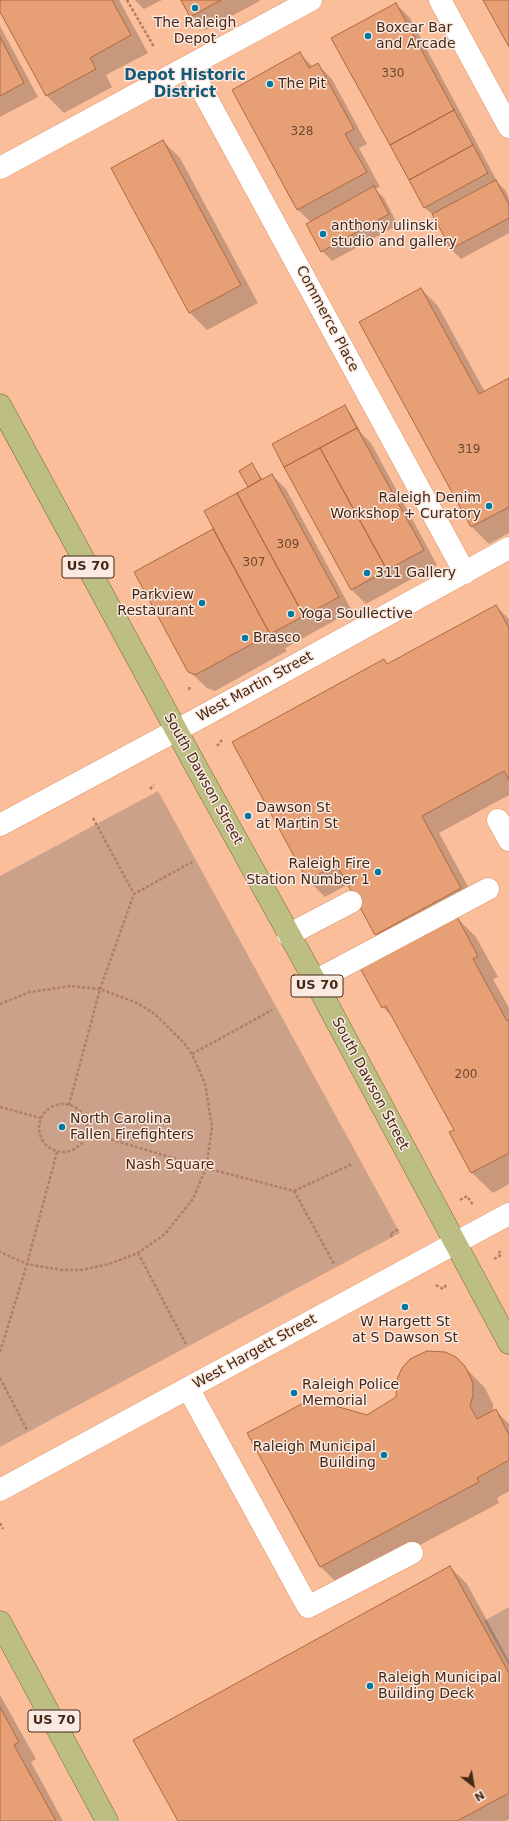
<!DOCTYPE html>
<style>
body{margin:0}
#map{position:relative;width:509px;height:1821px;overflow:hidden;background:#fbbe9b;font-family:"DejaVu Sans",sans-serif}
canvas{display:block}
.north{position:absolute;left:453px;top:1765px;width:40px;height:40px;-webkit-text-stroke:3px #fbeae2;paint-order:stroke;rotate:149deg;font-size:11px;font-weight:700;line-height:16px;text-align:center;color:#452816}
.north::after{content:'';display:block;margin:auto;width:14px;height:18px;background:#452816;clip-path:polygon(50% 0,100% 100%,50% 72%,0 100%)}
</style>
<div id="map">
<canvas width="509" height="1821"></canvas>
<div class="north">N</div>
</div>
<script>
const c = document.querySelector('canvas').getContext('2d');
c.lineJoin = 'round';
function paint(path, color) { c.fillStyle = color; c.fill(path, 'evenodd'); }
const poly = rows => new Path2D(rows.map(r => 'M' + r).join(''));
function stroke(path, color, width, dash) { c.strokeStyle = color; c.lineWidth = width; c.lineCap = dash ? 'butt' : 'round'; c.setLineDash(dash || []); c.stroke(path); }
function label(font, color, halo, rows, align = 'center') {
  c.font = font + ' "DejaVu Sans",sans-serif'; c.lineWidth = 3; c.setLineDash([]); c.textBaseline = 'middle'; c.strokeStyle = halo; c.fillStyle = color; for (const [text, x, y, turn = 0] of rows) {
    c.save(); c.translate(x, y); c.rotate((+turn || 0) * Math.PI / 180); c.textAlign = isNaN(turn) ? turn : align; if (halo) c.strokeText(text, 0, 0); c.fillText(text, 0, 0); c.restore();
  }
}
const green = poly([
 [158,791,400,1233,0,1447,0,876],
 [509,1607,509,1665,484,1621]
]);
const shadow = poly([
 [0,0,119,0,148,53,106,75,112,87,64,113,47,96,0,9],
 [135,0,162,0,144,9],
 [182,0,259,0,260,1,205,30,190,16],
 [396,4,410,18,498,183,506,191,509,198,509,233,461,259,451,249,435,217,425,208,333,38],
 [0,26,38,97,0,117],
 [300,54,313,67,318,65,332,79,367,144,359,148,380,187,375,189,384,198,398,225,332,261,322,251,311,222,298,210,233,90],
 [163,141,180,158,258,303,207,330,190,313,112,168],
 [421,289,438,306,485,392,509,379,509,533,489,544,472,527,361,322],
 [344,406,349,411,362,434,371,443,437,565,366,604,352,590,273,445],
 [252,464,263,480,272,475,286,489,352,611,285,648,287,651,215,691,207,688,189,671,213,530,217,534,250,487],
 [496,606,509,619,509,795,439,833,478,905,456,917,476,937,498,977,493,979,509,1008,509,1184,493,1193,472,1173,450,1132,455,1130,395,1020,383,1007,392,951,376,934,348,884,325,897,308,880,233,742,384,660,388,665],
 [456,1358,485,1388,493,1404,493,1412,496,1411,509,1424,509,1491,497,1498,499,1503,341,1587,321,1567,248,1434,367,1416],
 [450,1567,467,1584,509,1661,509,1819,505,1821,179,1821],
 [0,1695,36,1759,31,1762,63,1821,0,1821]
]);
const building = poly([
 [0,0,112,0,131,35,90,58,96,69,46,96,0,12,0,0],
 [181,0,221,0,190,17,181,0],
 [483,0,509,0,509,47,483,0],
 [396,3,454,110,390,145,331,38,396,3],
 [0,37,24,83,0,96,0,37],
 [300,52,309,68,318,63,354,129,345,134,367,172,297,210,232,90,300,52],
 [454,110,473,145,409,180,390,145,454,110],
 [163,140,241,285,189,313,111,168,163,140],
 [473,145,488,173,424,208,409,180,473,145],
 [496,180,509,205,509,218,451,249,432,214,496,180],
 [374,186,389,214,321,252,306,224,374,186],
 [421,288,479,394,509,378,509,507,471,527,359,322,421,288],
 [345,405,357,428,284,467,272,444,345,405],
 [357,428,424,550,387,570,320,448,357,428],
 [320,448,387,570,351,590,284,467,320,448],
 [252,463,261,479,248,487,239,471,252,463],
 [272,474,339,597,304,616,237,493,272,474],
 [237,493,304,616,270,634,204,511,237,493],
 [213,529,270,634,197,674,193,674,188,672,134,572,213,529],
 [496,605,509,628,509,780,504,771,422,816,461,888,375,935,337,865,307,880,232,742,384,659,387,664,496,605],
 [456,915,478,956,473,959,507,1021,509,1020,509,1153,471,1173,449,1132,454,1130,386,1006,382,1008,360,968,456,915],
 [427,1351,445,1352,456,1357,465,1366,473,1383,473,1395,470,1406,477,1419,496,1409,509,1435,509,1460,477,1478,479,1482,320,1567,247,1433,311,1399,367,1415,396,1397,397,1379,402,1368,410,1359,427,1351],
 [450,1566,509,1673,509,1793,457,1821,178,1821,133,1740,450,1566],
 [0,1707,19,1742,14,1745,56,1821,0,1821,0,1707]
]);
const path = poly([
 [127,0,154,47],
 [189,690,190,685],
 [217,746,222,740],
 [150,789,154,785],
 [93,818,134,894],
 [0,1004,30,992,70,986,100,989,137,1003,155,1014,184,1043,192,1054,205,1083,212,1127,206,1168,193,1199,165,1234,138,1253,109,1264,82,1270,62,1270,27,1264,0,1252],
 [192,1054,272,1010],
 '39 1128a24 24 0 1 1 48 0a24 24 0 1 1-48 0Z',
 [69,1105,100,989,134,894,192,862],
 [0,1107,41,1118],
 [87,1132,206,1168,294,1191,334,1264],
 [294,1191,352,1164],
 [460,1200,467,1196,473,1205],
 [392,1237,390,1234,399,1229],
 [138,1253,186,1344],
 [494,1259,501,1255,499,1251],
 [436,1285,443,1289,447,1284],
 [0,1352,27,1264,57,1152],
 [0,1378,27,1430],
 [0,1523,3,1529]
]);
const minor = poly([
 [440,0,509,127],
 [189,66,465,573],
 [0,168,311,0],
 [498,820,509,840],
 [0,825,203,716,509,548],
 [288,935,351,902],
 [315,981,488,889],
 [188,1388,308,1607,412,1553],
 [0,1490,509,1214]
]);
const major = poly([
 [0,405,193,761,315,981,509,1343],
 [0,1622,107,1821]
]);
const markers = [
 [195,8,4,"#0078a1"],
 [368,36,4,"#0078a1"],
 [270,84,4,"#0078a1"],
 [323,234,4,"#0078a1"],
 [489,506,4,"#0078a1"],
 [367,573,4,"#0078a1"],
 [202,603,4,"#0078a1"],
 [291,614,4,"#0078a1"],
 [245,638,4,"#0078a1"],
 [248,816,4,"#0078a1"],
 [378,872,4,"#0078a1"],
 [62,1127,4,"#0078a1"],
 [405,1307,4,"#0078a1"],
 [294,1393,4,"#0078a1"],
 [384,1455,4,"#0078a1"],
 [370,1686,4,"#0078a1"]
];
const numberNames = [
 ["330",393,74],
 ["328",302,132],
 ["319",469,450],
 ["309",288,545],
 ["307",254,563],
 ["200",466,1075]
];
const shields = [
 [88,567,52],
 [317,986,52],
 [54,1721,52]
];
const shieldNames = [
 ["US 70",88,567],
 ["US 70",317,986],
 ["US 70",54,1721]
];
const poiNames = [
 ["The Raleigh",195,23,"center"],
 ["Depot",195,39,"center"],
 ["Boxcar Bar",376,28],
 ["and Arcade",376,44],
 ["The Pit",278,84],
 ["anthony ulinski",331,226],
 ["studio and gallery",331,242],
 ["Raleigh Denim",481,498,"right"],
 ["Workshop + Curatory",481,514,"right"],
 ["311 Gallery",375,573],
 ["Parkview",194,595,"right"],
 ["Restaurant",194,611,"right"],
 ["Yoga Soullective",299,614],
 ["Brasco",253,638],
 ["Dawson St",256,808],
 ["at Martin St",256,824],
 ["Raleigh Fire",370,864,"right"],
 ["Station Number 1",370,880,"right"],
 ["North Carolina",70,1119],
 ["Fallen Firefighters",70,1135],
 ["W Hargett St",405,1322,"center"],
 ["at S Dawson St",405,1338,"center"],
 ["Raleigh Police",302,1385],
 ["Memorial",302,1401],
 ["Raleigh Municipal",376,1447,"right"],
 ["Building",376,1463,"right"],
 ["Raleigh Municipal",378,1678],
 ["Building Deck",378,1694]
];
const streetNames = [
 ["Commerce Place",327,319,62],
 ["West Martin Street",255,687,-29],
 ["South Dawson Street",203,779,61],
 ["South Dawson Street",370,1084,62],
 ["West Hargett Street",255,1352,-29]
];
const parkNames = [
 ["Nash Square",170,1165]
];
const neighbourhoodNames = [
 ["Depot Historic",185,76],
 ["District",185,93]
];
paint(green, '#cca189');
paint(shadow, '#0003');
paint(building, '#e7a076');
stroke(building, '#ae683e', 1);
stroke(minor, '#db9267', 23);
stroke(major, '#766d27', 23);
stroke(path, '#af7f63', 2.5, [3, 2]);
stroke(minor, '#fff', 22);
stroke(major, '#bcbe83', 22);
for (const [x, y, r, color] of markers) { const dot = new Path2D(); dot.arc(x, y, r, 0, 2 * Math.PI); c.fillStyle = color; c.fill(dot); stroke(dot, '#fbeae2', 1.5); }
label('12px', '#6e462e', null, numberNames);
for (const [x, y, w] of shields) { const box = new Path2D(); box.roundRect(x - w / 2, y - 11, w, 22, 3); c.fillStyle = '#fbeae2'; c.fill(box); stroke(box, '#452816', 1); }
label('bold 13px', '#452816', null, shieldNames);
label('14px', '#452816', '#fbeae2', poiNames, 'left');
label('14px', '#452816', '#fbeae2', streetNames);
label('14px', '#522504', '#fbeae2', parkNames);
label('bold 15px', '#145976', '#fbeae2', neighbourhoodNames);
</script>
